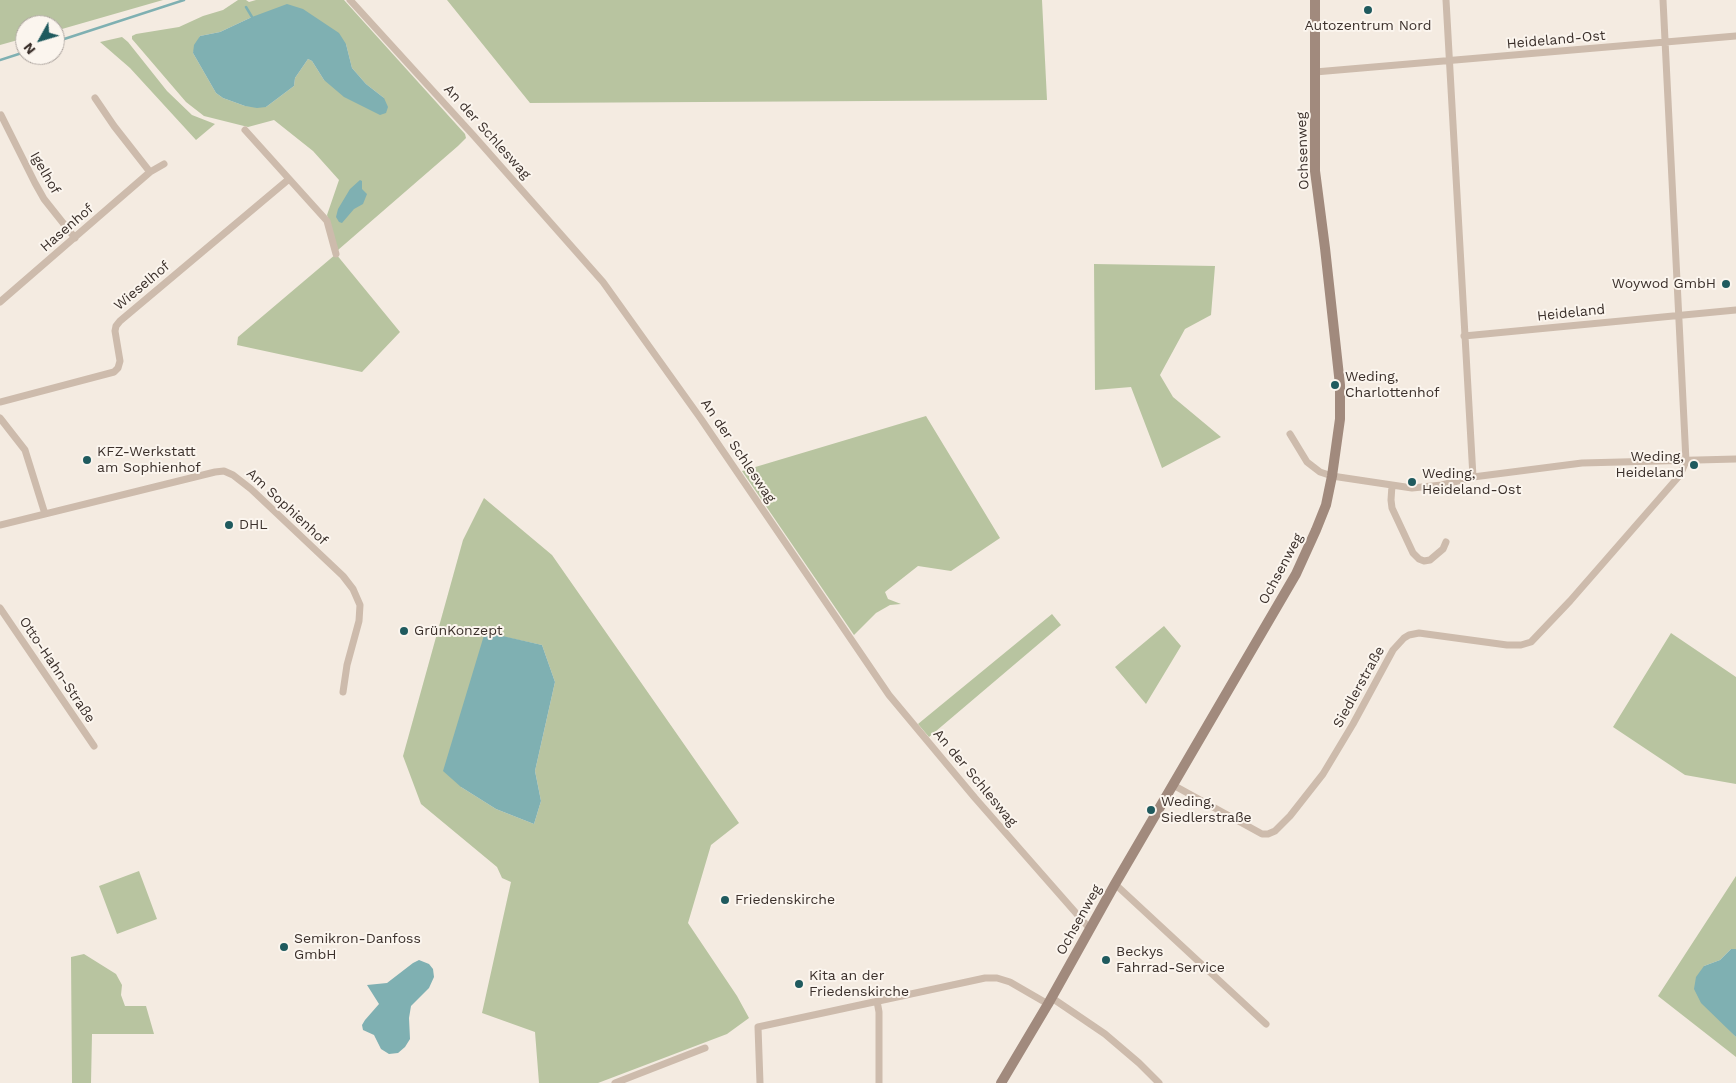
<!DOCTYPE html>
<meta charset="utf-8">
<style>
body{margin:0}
#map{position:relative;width:1736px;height:1083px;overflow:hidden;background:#f4ebe1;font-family:"Work Sans",sans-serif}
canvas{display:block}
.north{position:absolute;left:15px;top:15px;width:50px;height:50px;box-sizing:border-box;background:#fbf5ee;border:1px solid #aea6a0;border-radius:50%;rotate:231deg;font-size:14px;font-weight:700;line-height:20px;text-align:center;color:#3b302b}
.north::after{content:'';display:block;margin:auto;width:18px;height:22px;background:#1f5a5e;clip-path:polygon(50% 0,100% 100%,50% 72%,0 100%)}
</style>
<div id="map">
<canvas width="1736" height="1083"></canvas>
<div class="north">N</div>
</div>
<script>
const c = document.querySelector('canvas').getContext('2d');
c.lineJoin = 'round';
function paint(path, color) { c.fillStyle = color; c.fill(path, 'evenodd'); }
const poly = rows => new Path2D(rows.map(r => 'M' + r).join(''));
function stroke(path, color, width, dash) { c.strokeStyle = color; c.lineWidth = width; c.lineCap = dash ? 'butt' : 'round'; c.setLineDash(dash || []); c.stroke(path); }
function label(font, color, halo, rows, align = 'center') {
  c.font = font + ' "Work Sans",sans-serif'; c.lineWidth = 4; c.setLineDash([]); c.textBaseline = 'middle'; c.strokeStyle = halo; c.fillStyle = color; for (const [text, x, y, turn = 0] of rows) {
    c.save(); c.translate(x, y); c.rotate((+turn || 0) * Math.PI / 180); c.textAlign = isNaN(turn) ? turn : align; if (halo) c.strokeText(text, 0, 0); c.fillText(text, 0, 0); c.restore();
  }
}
const green = poly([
 [0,0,163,0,55,31,55,25,25,25,25,38,0,45],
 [238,0,246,0,249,2,256,0,344,0,465,134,466,138,458,146,338,250,327,215,339,180,313,151,274,120,248,127,204,116,186,102,132,39,132,36,136,34,179,27,203,16,223,10],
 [252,17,346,44,352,68,366,84,384,98,324,80,312,61,308,59,295,78,294,86,266,107,245,106,223,98,216,93,193,53,200,36,220,32],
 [447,0,1042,0,1047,100,530,103],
 [122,37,128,42,167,91,192,115,215,124,196,140,130,68,100,42],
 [336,254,400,332,362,372,237,345,238,337],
 [1094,264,1215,266,1211,315,1185,329,1160,375,1173,397,1221,437,1162,468,1131,387,1095,390],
 [926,416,1000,538,951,571,918,566,885,592,888,599,901,604,890,605,876,613,854,635,742,471],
 [484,498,552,555,739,823,711,845,688,923,737,996,749,1018,727,1034,598,1083,539,1083,535,1032,482,1013,511,882,502,878,497,867,421,804,403,756,463,540],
 [486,633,542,645,555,682,535,771,541,801,534,824,496,809,461,787],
 [1052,614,1061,625,929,737,918,724],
 [1164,626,1181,646,1146,704,1115,667],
 [1671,633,1736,677,1736,784,1685,775,1613,727],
 [139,871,157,919,117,934,99,886],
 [1736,876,1736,949,1731,949,1720,960,1704,966,1727,1027,1736,1037,1736,1057,1658,996],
 [84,954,116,974,122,985,121,995,125,1006,146,1006,154,1034,92,1034,91,1083,72,1083,71,957]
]);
const water = poly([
 [287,4,303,9,339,33,346,44,352,68,366,84,384,98,388,107,386,113,380,115,344,97,324,80,312,61,308,59,295,78,294,86,266,107,257,108,245,106,223,98,216,93,193,53,194,45,200,36,220,32,252,17],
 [360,180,362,181,362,189,367,194,363,204,354,209,342,223,339,222,336,217,338,209,350,189],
 [485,632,542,645,555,682,535,771,541,801,534,824,496,809,461,787,443,771],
 [1731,949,1736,949,1736,1037,1701,1003,1694,989,1696,977,1704,966,1720,960],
 [419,960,429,964,433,969,434,977,429,988,411,1006,409,1018,410,1039,405,1047,398,1053,389,1054,381,1049,374,1035,363,1030,362,1025,365,1020,379,1004,367,985,387,983,413,963]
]);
const stream = poly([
 [246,7,252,17],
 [55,42,184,0],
 [0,60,25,52]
]);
const street = poly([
 [350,0,474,136,603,282,701,419,889,695,975,798,1090,929],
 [1446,0,1473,477],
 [1315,72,1736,36],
 [95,98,114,126,150,172],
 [1,115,35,183,44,199,75,238],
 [245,130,327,221,336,254],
 [0,302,150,172,164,164],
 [1464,336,1736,310],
 [0,402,114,372,118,368,120,361,115,331,116,326,120,321,289,179],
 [0,418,25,450,45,514],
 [1290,434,1307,462,1320,472,1332,476,1412,488,1442,485,1473,477,1582,463,1736,459],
 [1392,485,1391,500,1392,508,1413,553,1419,559,1424,561,1430,560,1443,549,1446,542],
 [0,525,215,472,224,471,233,475,251,489,343,576,353,589,360,605,359,621,347,665,343,692],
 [0,608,94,746],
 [1173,785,1262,834,1268,834,1275,831,1290,816,1323,774,1353,724,1393,650,1404,638,1409,635,1419,633,1507,645,1521,645,1531,642,1570,601,1680,475,1686,461,1663,0],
 [1115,884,1266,1024],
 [1052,998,1105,1034,1139,1063,1159,1083],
 [877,1001,879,1012,879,1083],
 [615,1083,705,1048],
 [760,1083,758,1027,985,978,997,978,1010,982,1048,1004]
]);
const secondary = poly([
 [1001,1083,1048,1004,1115,884,1296,574,1316,530,1326,505,1332,476,1340,419,1340,385,1325,248,1315,171,1315,0]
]);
const markers = [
 [1368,10,5,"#1f5a5e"],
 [1726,284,5,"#1f5a5e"],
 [1335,385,5,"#1f5a5e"],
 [87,460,5,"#1f5a5e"],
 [1694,465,5,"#1f5a5e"],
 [1412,482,5,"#1f5a5e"],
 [229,525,5,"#1f5a5e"],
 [404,631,5,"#1f5a5e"],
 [1151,810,5,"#1f5a5e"],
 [725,900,5,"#1f5a5e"],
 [284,947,5,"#1f5a5e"],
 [1106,960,5,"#1f5a5e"],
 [799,984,5,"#1f5a5e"]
];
const poiNames = [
 ["Autozentrum Nord",1368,26,"center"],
 ["Woywod GmbH",1716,284,"right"],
 ["Weding,",1345,377],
 ["Charlottenhof",1345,393],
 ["KFZ-Werkstatt",97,452],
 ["am Sophienhof",97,468],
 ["Weding,",1684,457,"right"],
 ["Heideland",1684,473,"right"],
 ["Weding,",1422,474],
 ["Heideland-Ost",1422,490],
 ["DHL",239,525],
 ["GrünKonzept",414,631],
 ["Weding,",1161,802],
 ["Siedlerstraße",1161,818],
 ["Friedenskirche",735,900],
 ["Semikron-Danfoss",294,939],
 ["GmbH",294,955],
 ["Beckys",1116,952],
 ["Fahrrad-Service",1116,968],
 ["Kita an der",809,976],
 ["Friedenskirche",809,992]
];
const streetNames = [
 ["Heideland-Ost",1556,40,-5],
 ["An der Schleswag",487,132,48],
 ["Ochsenweg",1303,151,-92],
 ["Igelhof",45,173,60],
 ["Hasenhof",67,228,-41],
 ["Wieselhof",142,286,-40],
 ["Heideland",1571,313,-6],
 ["An der Schleswag",738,451,56],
 ["Am Sophienhof",287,507,43],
 ["Ochsenweg",1281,569,-62],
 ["Otto-Hahn-Straße",57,670,56],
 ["Siedlerstraße",1359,687,-61],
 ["An der Schleswag",975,778,50],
 ["Ochsenweg",1079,920,-61]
];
paint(green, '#b8c4a0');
paint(water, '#7fb0b2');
stroke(stream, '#7fb0b2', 2.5);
stroke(street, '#cdbbac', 7);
stroke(secondary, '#a18a7d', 10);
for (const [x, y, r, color] of markers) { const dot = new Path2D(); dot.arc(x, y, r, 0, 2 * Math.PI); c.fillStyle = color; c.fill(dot); stroke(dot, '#fbf5ee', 2); }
label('14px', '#3b302b', '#fbf5ee', poiNames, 'left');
label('14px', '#3b302b', '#fbf5ee', streetNames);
</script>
